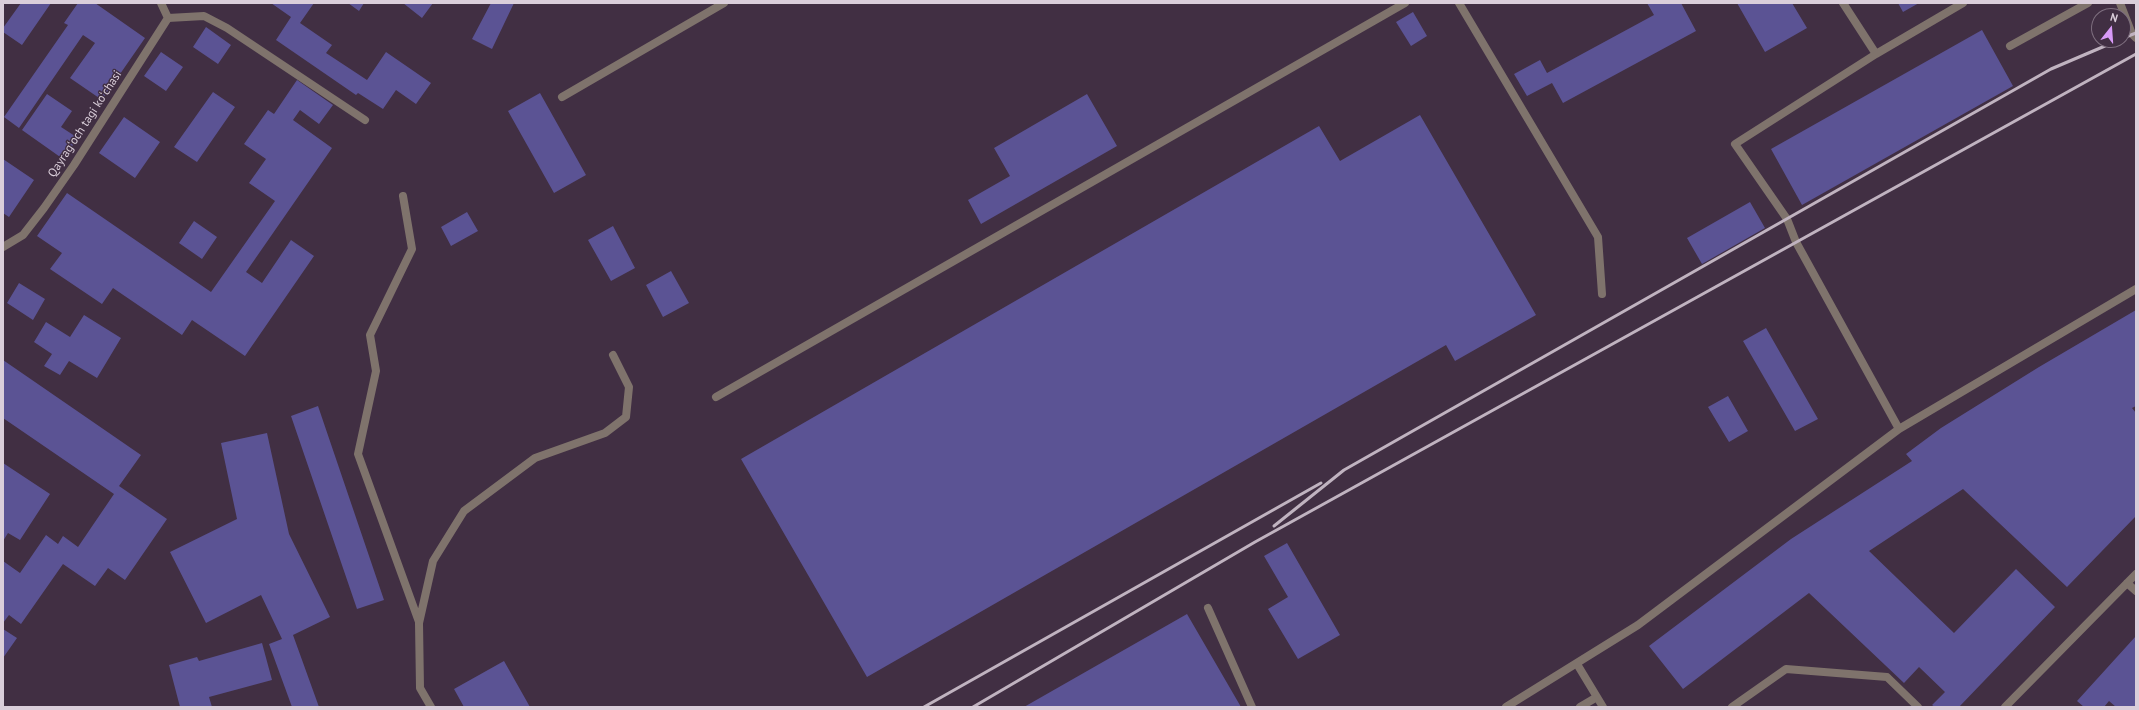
<!DOCTYPE html>
<meta charset="utf-8">
<style>
body{margin:0}
#map{position:relative;width:2139px;height:710px;overflow:hidden;background:#412f43;font-family:"PT Sans",sans-serif}
canvas{display:block}
.frame{position:absolute;inset:0;border:4px solid #daceda;pointer-events:none}
.north{position:absolute;left:2091px;top:8px;width:40px;height:40px;box-sizing:border-box;background:#412f43;border:1px solid #7e6f7f;border-radius:50%;rotate:17deg;font-size:11px;font-weight:700;line-height:16px;text-align:center;color:#daceda}
.north::after{content:'';display:block;margin:auto;width:14px;height:18px;background:#d89af8;clip-path:polygon(50% 0,100% 100%,50% 72%,0 100%)}
</style>
<div id="map">
<canvas width="2139" height="710"></canvas>
<div class="frame"></div>
<div class="north">N</div>
</div>
<script>
const c = document.querySelector('canvas').getContext('2d');
c.lineJoin = 'round';
function paint(path, color) { c.fillStyle = color; c.fill(path, 'evenodd'); }
const poly = rows => new Path2D(rows.map(r => 'M' + r).join(''));
function stroke(path, color, width, dash) { c.strokeStyle = color; c.lineWidth = width; c.lineCap = dash ? 'butt' : 'round'; c.setLineDash(dash || []); c.stroke(path); }
function label(font, color, halo, rows, align = 'center') {
  c.font = font + ' "PT Sans",sans-serif'; c.lineWidth = 3; c.setLineDash([]); c.textBaseline = 'middle'; c.strokeStyle = halo; c.fillStyle = color; for (const [text, x, y, turn = 0] of rows) {
    c.save(); c.translate(x, y); c.rotate((+turn || 0) * Math.PI / 180); c.textAlign = isNaN(turn) ? turn : align; if (halo) c.strokeText(text, 0, 0); c.fillText(text, 0, 0); c.restore();
  }
}
const building = poly([
 [21,3,51,3,22,45,3,32,3,28],
 [78,3,95,3,145,38,102,100,70,78,95,43,83,35,19,128,4,117,68,25,64,23],
 [271,3,314,3,300,23,332,45,326,53,367,80,386,52,431,83,416,104,396,90,383,109,358,93,356,95,276,40,291,17],
 [348,3,364,3,359,11],
 [403,3,433,3,422,18],
 [491,3,514,3,492,49,472,39],
 [1647,3,1681,3,1696,31,1563,103,1552,83,1527,96,1514,74,1540,60,1547,73,1654,15],
 [1737,3,1792,3,1807,28,1765,52],
 [1898,3,1919,3,1903,12],
 [1413,12,1427,36,1411,46,1396,22],
 [206,27,231,45,218,64,193,47],
 [1982,30,2013,86,1802,205,1771,149],
 [161,52,183,67,166,91,144,76],
 [297,80,333,105,319,124,300,110,293,120,332,148,246,272,262,283,291,240,314,256,245,356,192,320,182,335,113,288,102,304,50,269,62,253,37,236,67,193,211,292,275,201,249,183,266,159,244,144,268,110,274,114],
 [213,92,235,107,197,162,174,147],
 [540,93,586,175,554,193,508,111],
 [47,94,72,111,61,127,78,138,63,159,22,130],
 [1087,94,1117,146,981,224,968,200,1010,176,994,148],
 [1420,115,1536,315,1455,361,1446,345,867,677,741,459,1319,126,1340,161],
 [124,117,160,142,135,178,99,153],
 [3,159,34,180,9,217,3,213],
 [1750,202,1765,228,1702,264,1687,238],
 [467,212,478,231,451,246,441,227],
 [194,221,217,237,202,259,179,243],
 [613,226,635,268,611,281,588,240],
 [671,271,689,303,663,317,646,285],
 [19,283,45,299,33,320,7,303],
 [2136,310,2136,406,2132,408,2136,413,2136,516,2067,587,1963,489,1869,551,1954,633,2016,569,2055,607,1959,707,1935,707,1932,705,1945,692,1919,667,1904,683,1809,593,1683,689,1649,646,1791,539,1912,461,1906,454,1941,428,2039,367],
 [84,315,121,338,97,378,69,361,60,375,44,366,52,354,34,342,46,322,70,337],
 [1766,328,1818,419,1795,431,1743,341],
 [3,360,141,455,119,486,167,519,125,580,108,568,95,586,63,564,21,624,9,615,3,623,3,561,20,573,46,535,58,544,63,536,78,547,114,494,3,418],
 [1728,396,1748,431,1729,442,1708,407],
 [318,406,384,600,357,609,291,416],
 [267,433,289,534,330,617,293,635,319,707,292,707,269,644,282,639,261,595,206,623,170,552,237,519,221,443],
 [3,463,50,494,20,540,8,533,3,541],
 [1287,543,1340,635,1298,659,1268,609,1288,597,1264,556],
 [1187,614,1241,707,1024,707],
 [3,629,17,638,3,658],
 [2136,636,2136,707,2116,707,2109,701,2104,707,2084,707,2077,701],
 [262,643,272,680,209,697,212,707,180,707,169,665,197,657,199,661],
 [504,661,530,707,464,707,454,689]
]);
const lane = poly([
 [1459,3,1598,237,1602,294],
 [1843,3,1876,54,1963,3],
 [2120,3,2132,34,2136,38],
 [168,18,204,16,227,28,365,120],
 [2010,46,2088,3],
 [1876,54,1735,144,1787,219,1796,242,1899,429],
 [562,97,724,3],
 [403,196,412,249,370,335,376,371,358,454,419,622],
 [716,397,1405,3],
 [2127,583,2136,591],
 [1208,608,1252,707],
 [1577,664,1603,707],
 [431,707,420,688,419,623,433,561,464,511,535,458,605,433,626,417,629,387,613,355],
 [1506,707,1638,625,1899,429,2136,289],
 [1580,707,1597,697],
 [1732,707,1786,669,1887,677,1918,707],
 [2005,707,2136,574]
]);
const street = poly([
 [3,247,23,235,44,208,74,165,168,18,161,3]
]);
const rail = poly([
 [2123,38,2136,33],
 [1274,526,1344,470,2051,69,2119,40],
 [924,707,1321,483],
 [973,707,1255,542,2136,54]
]);
const streetNames = [
 ["Qayragʻoch tagi koʻchasi",85,124,-57]
];
paint(building, '#5b5394');
stroke(lane, '#7f736c', 8);
stroke(street, '#7f736c', 8);
stroke(rail, '#c0b3c0', 3);
label('12px', '#daceda', '#412f43', streetNames);
</script>
